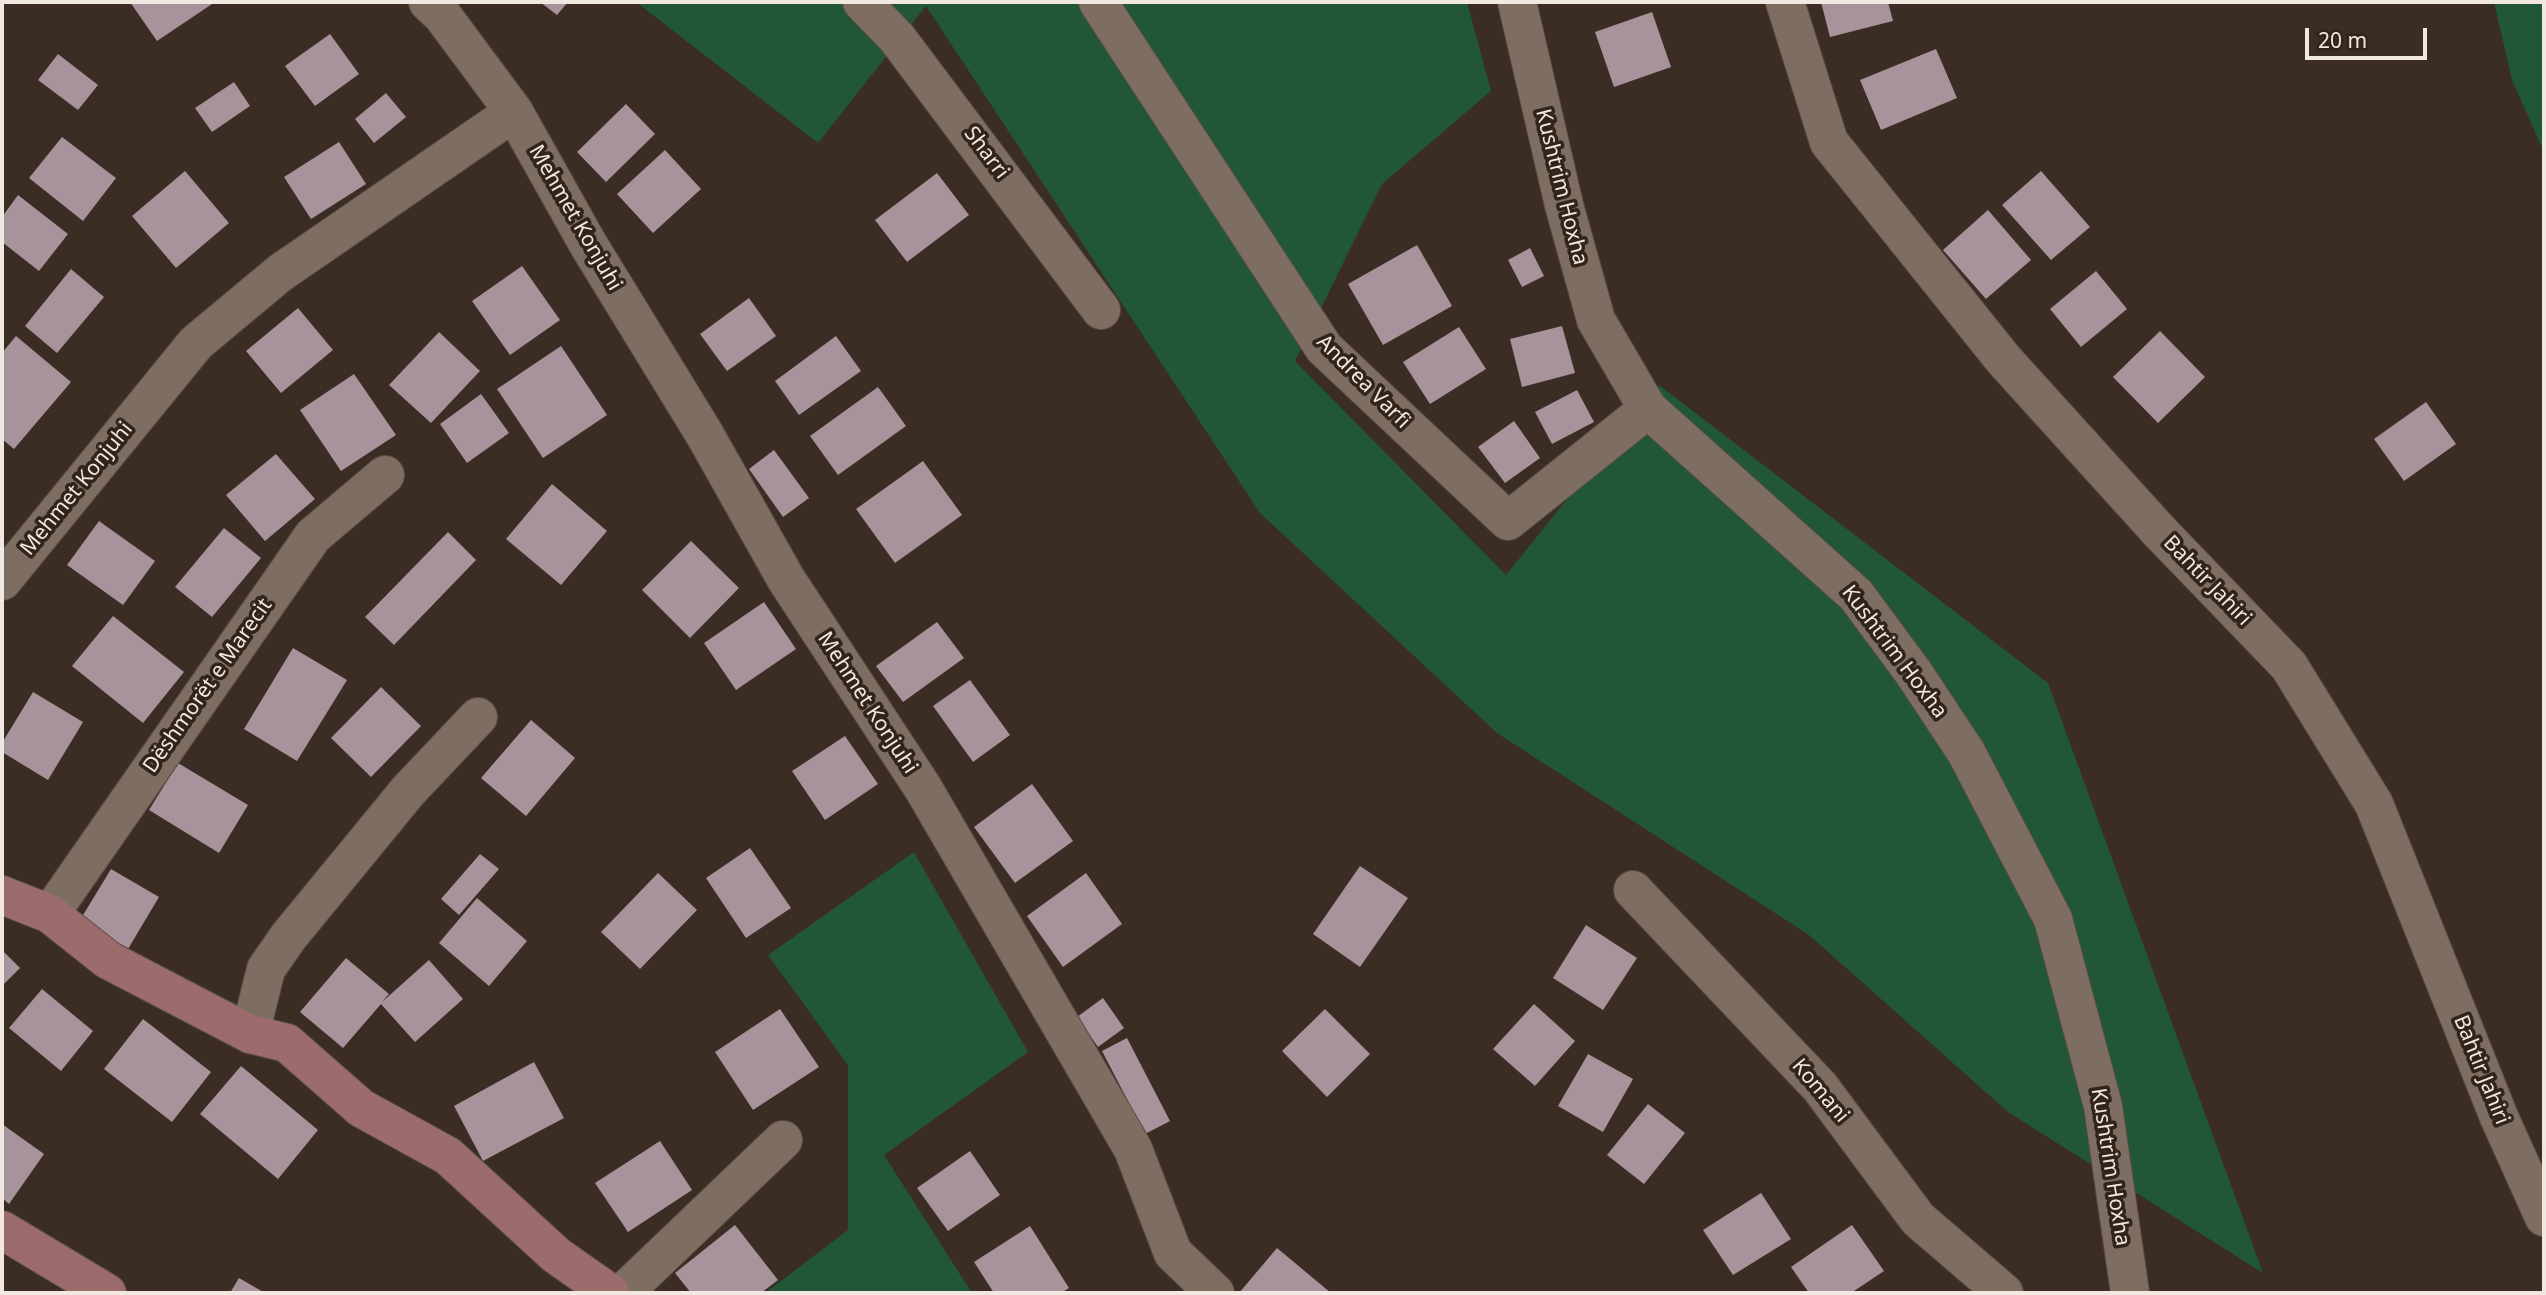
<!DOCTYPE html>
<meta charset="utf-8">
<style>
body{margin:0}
#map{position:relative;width:2546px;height:1295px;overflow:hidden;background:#3c2d24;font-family:"Noto Sans",sans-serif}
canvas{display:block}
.frame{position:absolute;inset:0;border:4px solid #f2e8e2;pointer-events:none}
.scale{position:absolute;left:2305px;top:28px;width:122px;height:32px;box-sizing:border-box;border:4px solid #f2e8e2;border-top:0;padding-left:9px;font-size:21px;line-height:24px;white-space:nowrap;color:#f2e8e2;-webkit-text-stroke:5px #31241a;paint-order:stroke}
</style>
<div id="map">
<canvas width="2546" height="1295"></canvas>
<div class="frame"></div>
<div class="scale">20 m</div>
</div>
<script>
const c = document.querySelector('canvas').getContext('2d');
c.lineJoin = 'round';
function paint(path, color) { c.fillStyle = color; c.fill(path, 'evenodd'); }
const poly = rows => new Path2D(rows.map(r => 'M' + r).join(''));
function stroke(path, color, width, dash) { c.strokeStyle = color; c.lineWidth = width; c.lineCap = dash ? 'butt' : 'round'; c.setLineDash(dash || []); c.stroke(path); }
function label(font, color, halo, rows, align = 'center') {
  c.font = font + ' "Noto Sans",sans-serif'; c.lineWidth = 7; c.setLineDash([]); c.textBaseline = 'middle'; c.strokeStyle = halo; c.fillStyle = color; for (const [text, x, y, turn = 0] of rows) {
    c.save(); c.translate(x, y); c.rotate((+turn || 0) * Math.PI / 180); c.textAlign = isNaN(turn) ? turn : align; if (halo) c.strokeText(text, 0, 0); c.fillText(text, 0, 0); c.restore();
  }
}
const green = poly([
 [636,2,1467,2,1491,91,1382,184,1295,361,1506,575,1659,385,2048,683,2263,1273,2008,1112,1809,935,1497,733,1260,513,926,6,818,143],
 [2494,2,2544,2,2544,152,2512,80],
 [914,852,1028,1052,884,1155,972,1293,765,1293,848,1230,848,1065,768,955]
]);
const building = poly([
 [130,2,215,2,157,41],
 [540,2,568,2,557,15],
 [1821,2,1888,2,1893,21,1830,37],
 [1652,12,1671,67,1614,87,1595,32],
 [330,34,359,74,315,106,285,66],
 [1936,49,1957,98,1881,130,1860,80],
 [58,54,98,85,78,110,38,80],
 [234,82,250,106,212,132,195,108],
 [386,93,406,117,374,143,355,119],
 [626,104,655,134,606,182,577,152],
 [62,137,116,178,83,221,29,178],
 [339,142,366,184,311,219,284,177],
 [665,150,701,189,653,233,617,194],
 [185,171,229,223,176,268,132,216],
 [2041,171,2090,227,2051,260,2002,205],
 [937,173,969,215,907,262,875,220],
 [18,195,68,234,39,271,2,242,2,217],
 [1988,210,2031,260,1986,299,1943,250],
 [1417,245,1452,306,1383,345,1348,284],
 [1530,248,1544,276,1522,287,1508,260],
 [522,266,560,320,510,355,472,301],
 [71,269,104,297,57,353,25,326],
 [2096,271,2127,309,2081,347,2050,309],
 [749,298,776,336,727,371,700,334],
 [298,308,333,350,281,393,246,351],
 [1562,326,1575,373,1522,387,1510,339],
 [1459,327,1486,369,1430,404,1403,362],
 [2160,331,2205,377,2158,423,2113,377],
 [439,332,480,371,431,423,389,385],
 [16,336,71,382,14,449,2,439,2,353],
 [836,336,861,371,799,415,775,381],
 [561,346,607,415,543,458,497,389],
 [354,374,396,435,341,471,300,410],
 [878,387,906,426,838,475,810,436],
 [1577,390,1594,422,1552,444,1535,412],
 [481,394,509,433,467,463,440,424],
 [2426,402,2456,444,2404,481,2374,439],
 [1514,421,1540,458,1505,483,1478,447],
 [774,450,809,498,783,517,749,469],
 [276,454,315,499,265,541,226,495],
 [923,461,962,515,895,563,856,509],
 [552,484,607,531,561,585,506,539],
 [99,521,155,561,123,605,67,565],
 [224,528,261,558,212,617,175,587],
 [448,532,476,560,394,645,365,617],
 [691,541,739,588,690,638,642,590],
 [764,602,796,649,736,690,704,643],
 [113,616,184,672,143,723,72,666],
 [937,622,964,658,903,702,876,666],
 [293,648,347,680,297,761,244,729],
 [970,680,1010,735,973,762,933,706],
 [381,687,421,726,371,777,331,738],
 [33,692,83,722,48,780,2,752,2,743],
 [531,720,575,758,526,816,481,778],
 [845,736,878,784,825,820,792,771],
 [178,763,248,805,219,853,149,810],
 [1032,784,1073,841,1015,883,974,827],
 [750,848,791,908,746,938,706,878],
 [480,854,499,869,459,915,441,899],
 [1360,866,1408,898,1360,967,1313,934],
 [111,869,159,897,125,954,77,925],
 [658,873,697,910,640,969,601,932],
 [1086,873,1122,924,1063,967,1027,916],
 [477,898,527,941,489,986,439,943],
 [1586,925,1637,958,1603,1010,1553,978],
 [2,950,20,968,2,986],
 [346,958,389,994,382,1002,429,960,463,999,415,1042,381,1004,343,1048,300,1012],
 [42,989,93,1031,61,1071,9,1028],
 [1103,998,1124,1028,1098,1047,1077,1017],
 [1534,1004,1575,1041,1535,1086,1493,1049],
 [780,1009,819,1067,753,1110,715,1052],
 [1325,1009,1370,1054,1327,1097,1282,1051],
 [143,1019,211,1072,172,1122,104,1069],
 [1127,1038,1170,1121,1145,1134,1102,1051],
 [1588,1054,1633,1079,1603,1132,1558,1106],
 [534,1062,564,1118,483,1161,454,1106],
 [241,1066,318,1130,278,1179,200,1114],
 [1648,1104,1685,1133,1644,1184,1607,1155],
 [2,1124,44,1154,9,1204,2,1198],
 [660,1141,692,1190,628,1232,595,1183],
 [970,1151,1000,1195,948,1231,917,1188],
 [1761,1193,1791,1239,1733,1275,1703,1230],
 [735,1225,778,1280,761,1293,691,1293,675,1273],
 [1852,1225,1884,1271,1851,1293,1809,1293,1791,1267],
 [1030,1226,1069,1288,1061,1293,994,1293,974,1262],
 [1277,1248,1331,1293,1239,1293],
 [239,1278,265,1293,230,1293]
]);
const street = poly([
 [428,2,442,15,514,112,588,244,705,435,786,579,923,788,1133,1149,1173,1253,1215,1293],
 [862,2,897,38,1101,310],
 [1098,2,1324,348,1508,521,1648,409],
 [1517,2,1564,205,1596,320,1648,409,1856,595,1913,672,1966,752,2053,919,2103,1106,2130,1293],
 [1785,2,1829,142,2004,360,2159,531,2289,666,2374,804,2499,1117,2544,1217],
 [2,581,196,343,280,273,514,112],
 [1633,890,1820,1087,1918,1219,2004,1293],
 [50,914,313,536,385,475],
 [250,1034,266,969,289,936,408,791,478,717],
 [623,1293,783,1140]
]);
const secondary = poly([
 [2,895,50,914,108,960,250,1034,287,1043,361,1108,448,1156,556,1255,610,1293],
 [2,1230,107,1293]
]);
const streetNames = [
 ["Sharri",986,153,53],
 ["Kushtrim Hoxha",1561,187,76],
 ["Mehmet Konjuhi",575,218,60],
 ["Andrea Varfi",1363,382,45],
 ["Mehmet Konjuhi",77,489,-51],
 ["Bahtir Jahiri",2207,581,46],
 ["Kushtrim Hoxha",1894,652,53],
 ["Dëshmorët e Marecit",208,686,-55],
 ["Mehmet Konjuhi",867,703,57],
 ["Bahtir Jahiri",2481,1070,68],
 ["Komani",1820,1091,50],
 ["Kushtrim Hoxha",2110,1167,81]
];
paint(green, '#215637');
paint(building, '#a7939c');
stroke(street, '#584d44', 40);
stroke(secondary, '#584d44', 40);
stroke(street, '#7e6e62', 38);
stroke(secondary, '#9c6b6c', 38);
label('21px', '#f2e8e2', '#31241a', streetNames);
</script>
